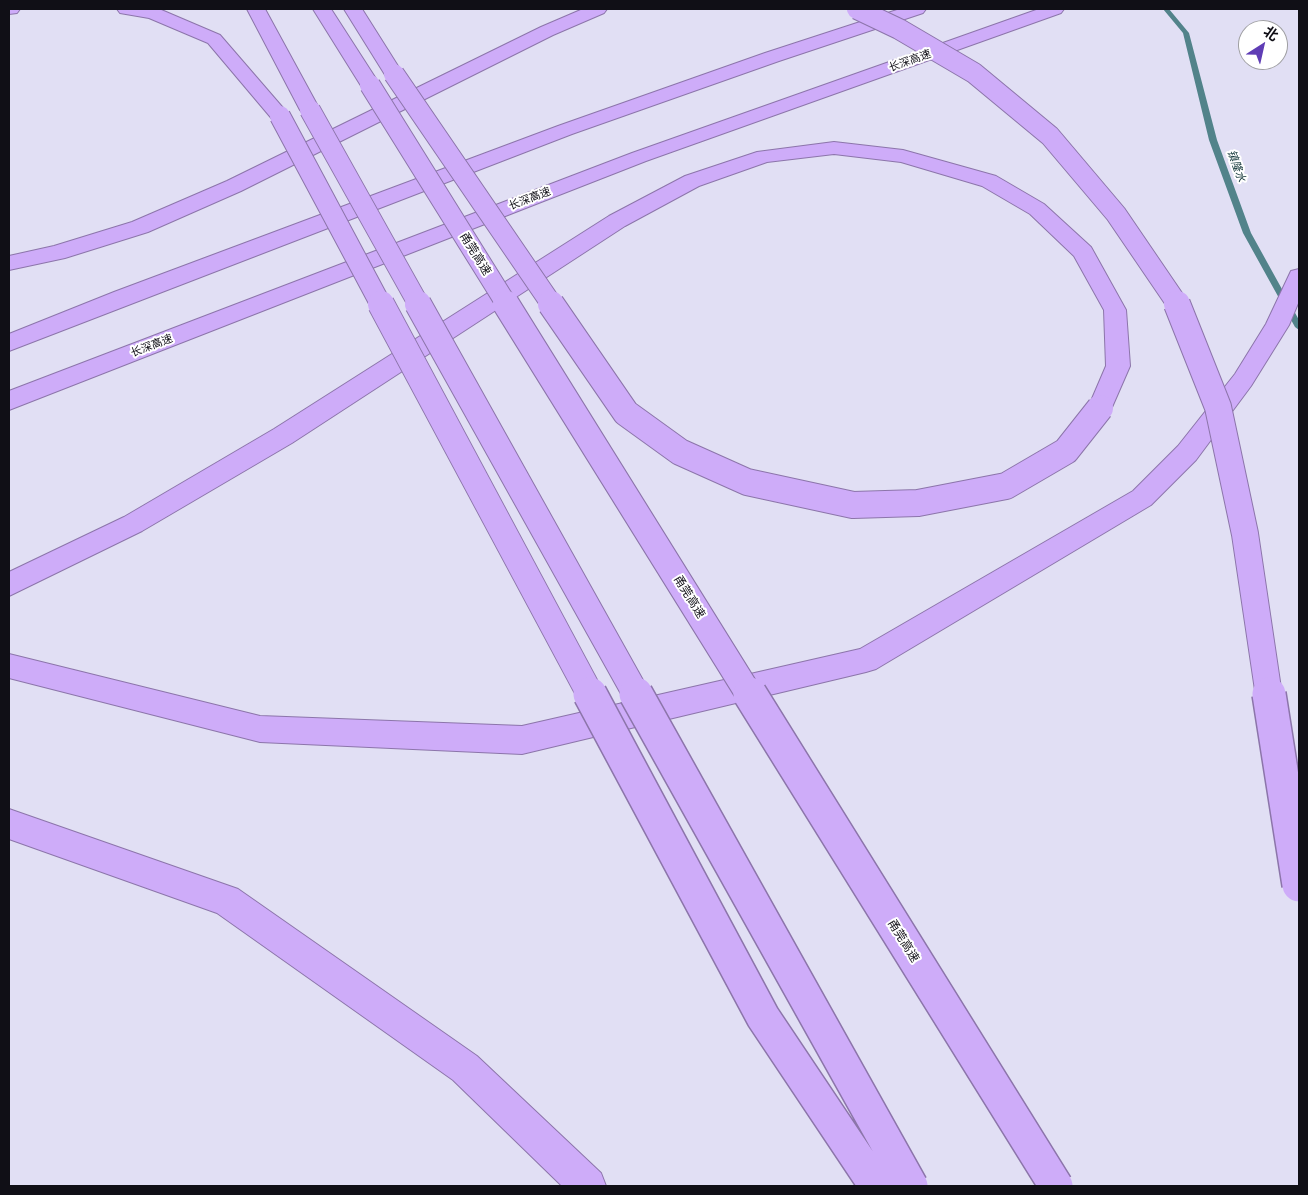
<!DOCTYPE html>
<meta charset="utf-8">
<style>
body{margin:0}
#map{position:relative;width:1308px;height:1195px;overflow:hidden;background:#e1dff4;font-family:Manrope,"Noto Sans SC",sans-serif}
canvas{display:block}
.frame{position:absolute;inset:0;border:10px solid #100f16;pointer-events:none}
.north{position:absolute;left:1238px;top:20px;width:50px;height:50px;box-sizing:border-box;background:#fff;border:1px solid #9f9fa2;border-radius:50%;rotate:35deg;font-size:14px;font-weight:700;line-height:20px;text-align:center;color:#100f16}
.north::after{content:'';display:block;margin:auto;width:18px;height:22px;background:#5f3db5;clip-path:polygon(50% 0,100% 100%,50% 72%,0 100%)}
</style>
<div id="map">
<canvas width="1308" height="1195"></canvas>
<div class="frame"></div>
<div class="north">北</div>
</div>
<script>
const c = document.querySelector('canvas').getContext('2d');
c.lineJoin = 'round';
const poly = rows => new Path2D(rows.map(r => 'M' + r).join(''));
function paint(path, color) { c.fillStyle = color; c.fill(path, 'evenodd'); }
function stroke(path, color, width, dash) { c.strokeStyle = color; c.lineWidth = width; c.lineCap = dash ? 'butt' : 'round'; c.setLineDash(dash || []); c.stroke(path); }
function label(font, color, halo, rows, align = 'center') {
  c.font = font + ' Manrope,"Noto Sans SC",sans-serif'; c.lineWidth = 4; c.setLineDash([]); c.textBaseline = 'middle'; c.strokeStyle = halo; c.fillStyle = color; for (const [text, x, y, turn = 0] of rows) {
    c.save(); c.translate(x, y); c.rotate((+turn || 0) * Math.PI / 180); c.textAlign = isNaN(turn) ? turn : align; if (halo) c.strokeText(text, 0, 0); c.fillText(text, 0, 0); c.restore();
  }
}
const stream = poly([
 [1163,9,1169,9,1189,33,1217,140,1251,233,1299,320,1299,330,1295,327,1243,233,1209,140,1183,33,1163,9]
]);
const highway = poly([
 [9,9,20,9,17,13,9,14,9,9],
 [117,9,159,9,220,35,290,116,287,120,280,122,273,120,208,43,149,18,120,13,117,9],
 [247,9,265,9,320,110,317,114,310,116,303,114,300,110,247,9],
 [313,9,331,9,380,85,377,89,370,91,363,89,313,9],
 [344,9,362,9,403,74,401,78,394,80,387,78,344,9],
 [583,9,607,9,604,13,553,35,241,191,148,232,65,258,9,270,9,256,54,246,132,222,227,181,541,27,583,9],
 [900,9,926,9,923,13,779,61,572,134,9,351,9,334,114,292,558,126,765,53,900,9],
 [1039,9,1064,9,1061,13,646,161,9,410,9,391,632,153,1039,9],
 [834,142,903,150,996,176,1044,204,1091,247,1126,310,1130,366,1109,414,1100,417,1091,414,1088,408,1106,366,1104,310,1074,256,1030,214,982,186,901,162,834,154,767,162,699,186,625,226,292,443,142,531,9,596,9,572,124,517,274,429,609,216,685,176,757,152,834,142],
 [1299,269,1299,301,1289,325,1251,386,1196,460,1151,505,876,669,866,672,522,754,260,742,9,678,9,654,260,716,522,726,860,649,1133,491,1178,446,1235,374,1266,324,1291,271,1299,269],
 [9,809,238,889,477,1056,601,1173,606,1186,562,1186,453,1080,217,913,9,839,9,809]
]);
const highwayBridgeFar2 = poly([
 [857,9,899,29,974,73,1050,136,1116,214,1178,305],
 [394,74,552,305],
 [370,85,507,305],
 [310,110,419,305],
 [280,116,381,305]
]);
const highwayBridgeFar1 = poly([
 [381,304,591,696],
 [418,304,637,696],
 [506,304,750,696],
 [551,304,626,413,680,452,747,482,853,505,918,503,1006,486,1066,451,1100,408],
 [1177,304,1218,407,1245,534,1269,696]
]);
const highwayBridge = poly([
 [590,694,763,1017,876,1186],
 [636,694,911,1186],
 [750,694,1056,1186],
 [1269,694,1299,885]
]);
const farStreetnames = [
 ["长深高速",910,61,-20],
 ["长深高速",530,199,-21],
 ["长深高速",152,346,-21]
];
const farWaternames = [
 ["镇隆水",1236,166,70]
];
const streetNames = [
 ["甬莞高速",475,254,58],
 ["甬莞高速",689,597,58],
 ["甬莞高速",903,941,58]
];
paint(stream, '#52838a');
stroke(highway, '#8c75aa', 2);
paint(highway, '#ceacf9');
stroke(highwayBridgeFar2, '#8c75aa', 22, []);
stroke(highwayBridgeFar1, '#8c75aa', 28, []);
stroke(highwayBridge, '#8c75aa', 36, []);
stroke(highwayBridgeFar2, '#ceacf9', 20);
stroke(highwayBridgeFar1, '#ceacf9', 26);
stroke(highwayBridge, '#ceacf9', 33);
label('11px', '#100f16', '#fff', farStreetnames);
label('italic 11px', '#103436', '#fff', farWaternames);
label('12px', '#100f16', '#fff', streetNames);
</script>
